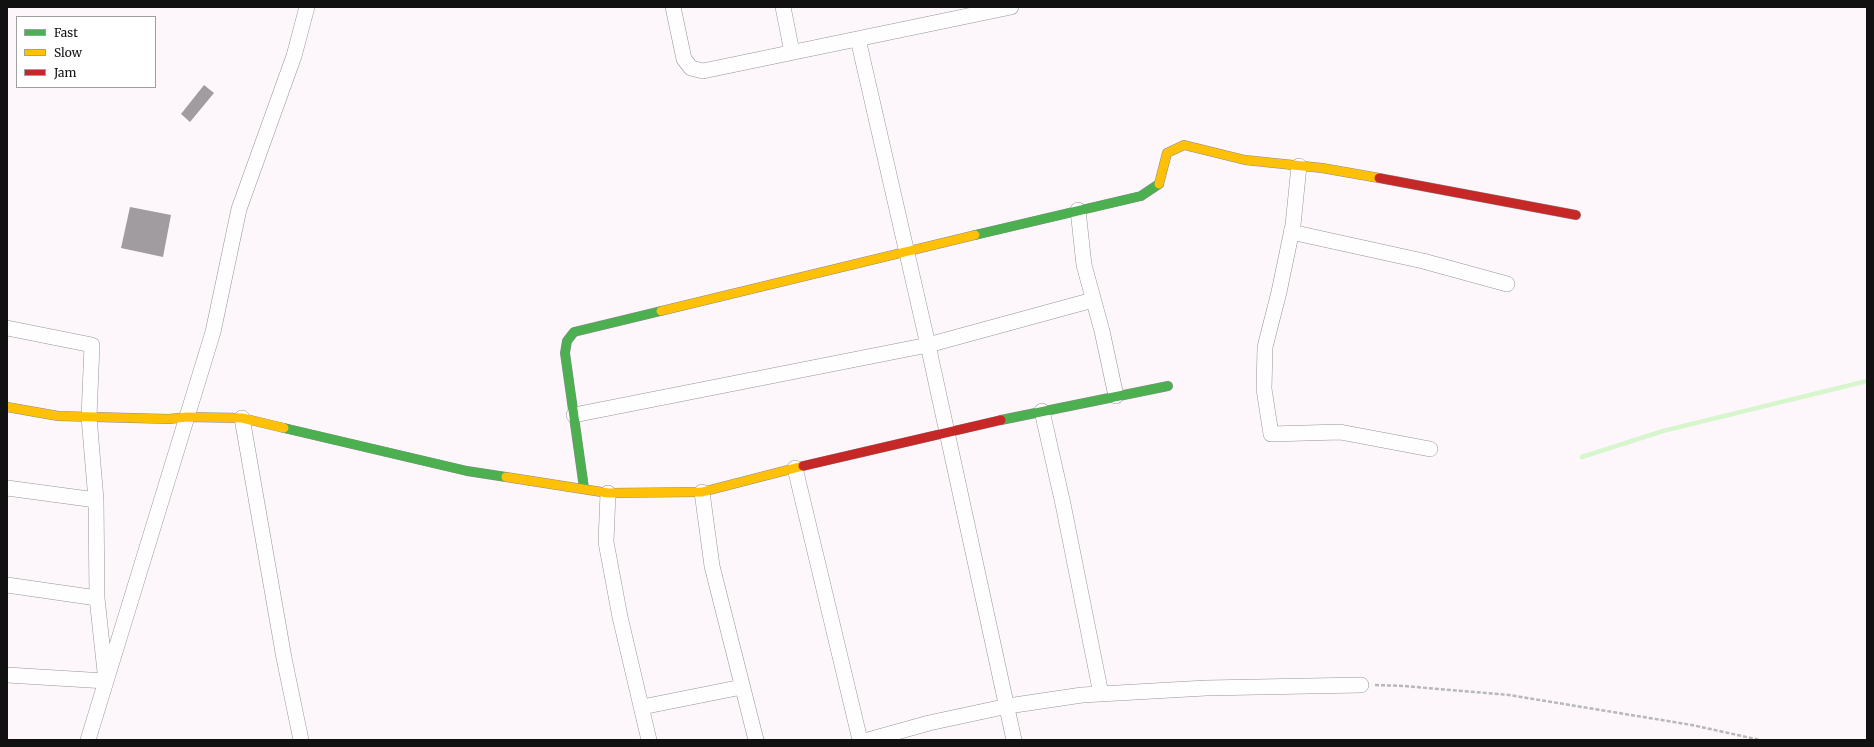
<!DOCTYPE html>
<style>
body{margin:0}
#map{position:relative;width:1874px;height:747px;overflow:hidden;background:#fdf7fc;font-family:Merriweather,serif}
canvas{display:block}
.frame{position:absolute;inset:0;border:8px solid #111;pointer-events:none}
.legend{position:absolute;left:16px;top:16px;width:140px;height:72px;box-sizing:border-box;background:#fff;border:1px solid #a0a0a0;margin:0;padding:5px 7px;list-style:none;font-size:12px;color:#111}
.legend li{display:flex;align-items:center;gap:8px;height:20px}
.legend b{width:20px;border:1px solid #a0a0a0}
</style>
<div id="map">
<canvas width="1874" height="747"></canvas>
<div class="frame"></div>
<ul class="legend">
<li><b style="height:5px;background:#4caf50"></b>Fast</li>
<li><b style="height:5px;background:#ffc107"></b>Slow</li>
<li><b style="height:5px;background:#c62828"></b>Jam</li>
</ul>
</div>
<script>
const c = document.querySelector('canvas').getContext('2d');
c.lineJoin = 'round';
const poly = rows => new Path2D(rows.map(r => 'M' + r).join(''));
function stroke(path, color, width, dash) { c.strokeStyle = color; c.lineWidth = width; c.lineCap = dash ? 'butt' : 'round'; c.setLineDash(dash || []); c.stroke(path); }
function paint(path, color) { c.fillStyle = color; c.fill(path, 'evenodd'); }
const stream = poly([
 [1582,457,1663,431,1867,381]
]);
const building = poly([
 [204,85,214,93,190,122,181,114],
 [130,207,171,215,163,257,121,248]
]);
const path = poly([
 [1375,685,1404,686,1509,695,1692,725,1760,740]
]);
const street = poly([
 [673,7,684,59,691,68,703,71,1011,7],
 [783,7,792,52],
 [858,39,928,345,1014,740],
 [1299,166,1293,225,1279,292,1265,347,1264,389,1271,434,1340,432,1430,449],
 [1078,210,1084,265,1102,331,1116,396],
 [1291,232,1423,261,1507,284],
 [7,328,92,345,89,417,96,500,97,598,106,681,7,675],
 [1042,411,1063,504,1101,694],
 [574,415,928,345,1093,300],
 [242,418,284,658,301,740],
 [795,468,860,740],
 [7,488,96,500],
 [702,492,712,566,756,740],
 [608,493,606,542,620,617,649,740],
 [7,585,97,598],
 [642,707,742,687],
 [88,740,213,332,239,209,294,56,307,7],
 [868,740,929,723,1008,706,1082,695,1206,688,1361,685]
]);
const fast = poly([
 [975,235,1141,196,1159,184],
 [1001,420,1168,386],
 [284,428,467,471,506,477],
 [584,488,565,353,567,341,574,332,661,311]
]);
const slow = poly([
 [1159,184,1167,153,1184,145,1245,160,1322,168,1379,178],
 [661,311,975,235],
 [7,407,58,416,169,419,187,417,242,418,284,428],
 [506,477,608,493,702,492,803,466]
]);
const jam = poly([
 [1379,178,1576,215],
 [803,466,1001,420]
]);
stroke(stream, '#d8f6ce', 4.5);
paint(building, '#a09ca0');
stroke(street, '#979597', 16);
stroke(fast, '#8e8b8d', 10);
stroke(slow, '#8e8b8d', 10);
stroke(jam, '#8e8b8d', 10);
stroke(path, '#b9b8b9', 2.5, [4, 2]);
stroke(street, '#fffeff', 15);
stroke(fast, '#4caf50', 9);
stroke(slow, '#ffc107', 9);
stroke(jam, '#c62828', 9);
</script>
